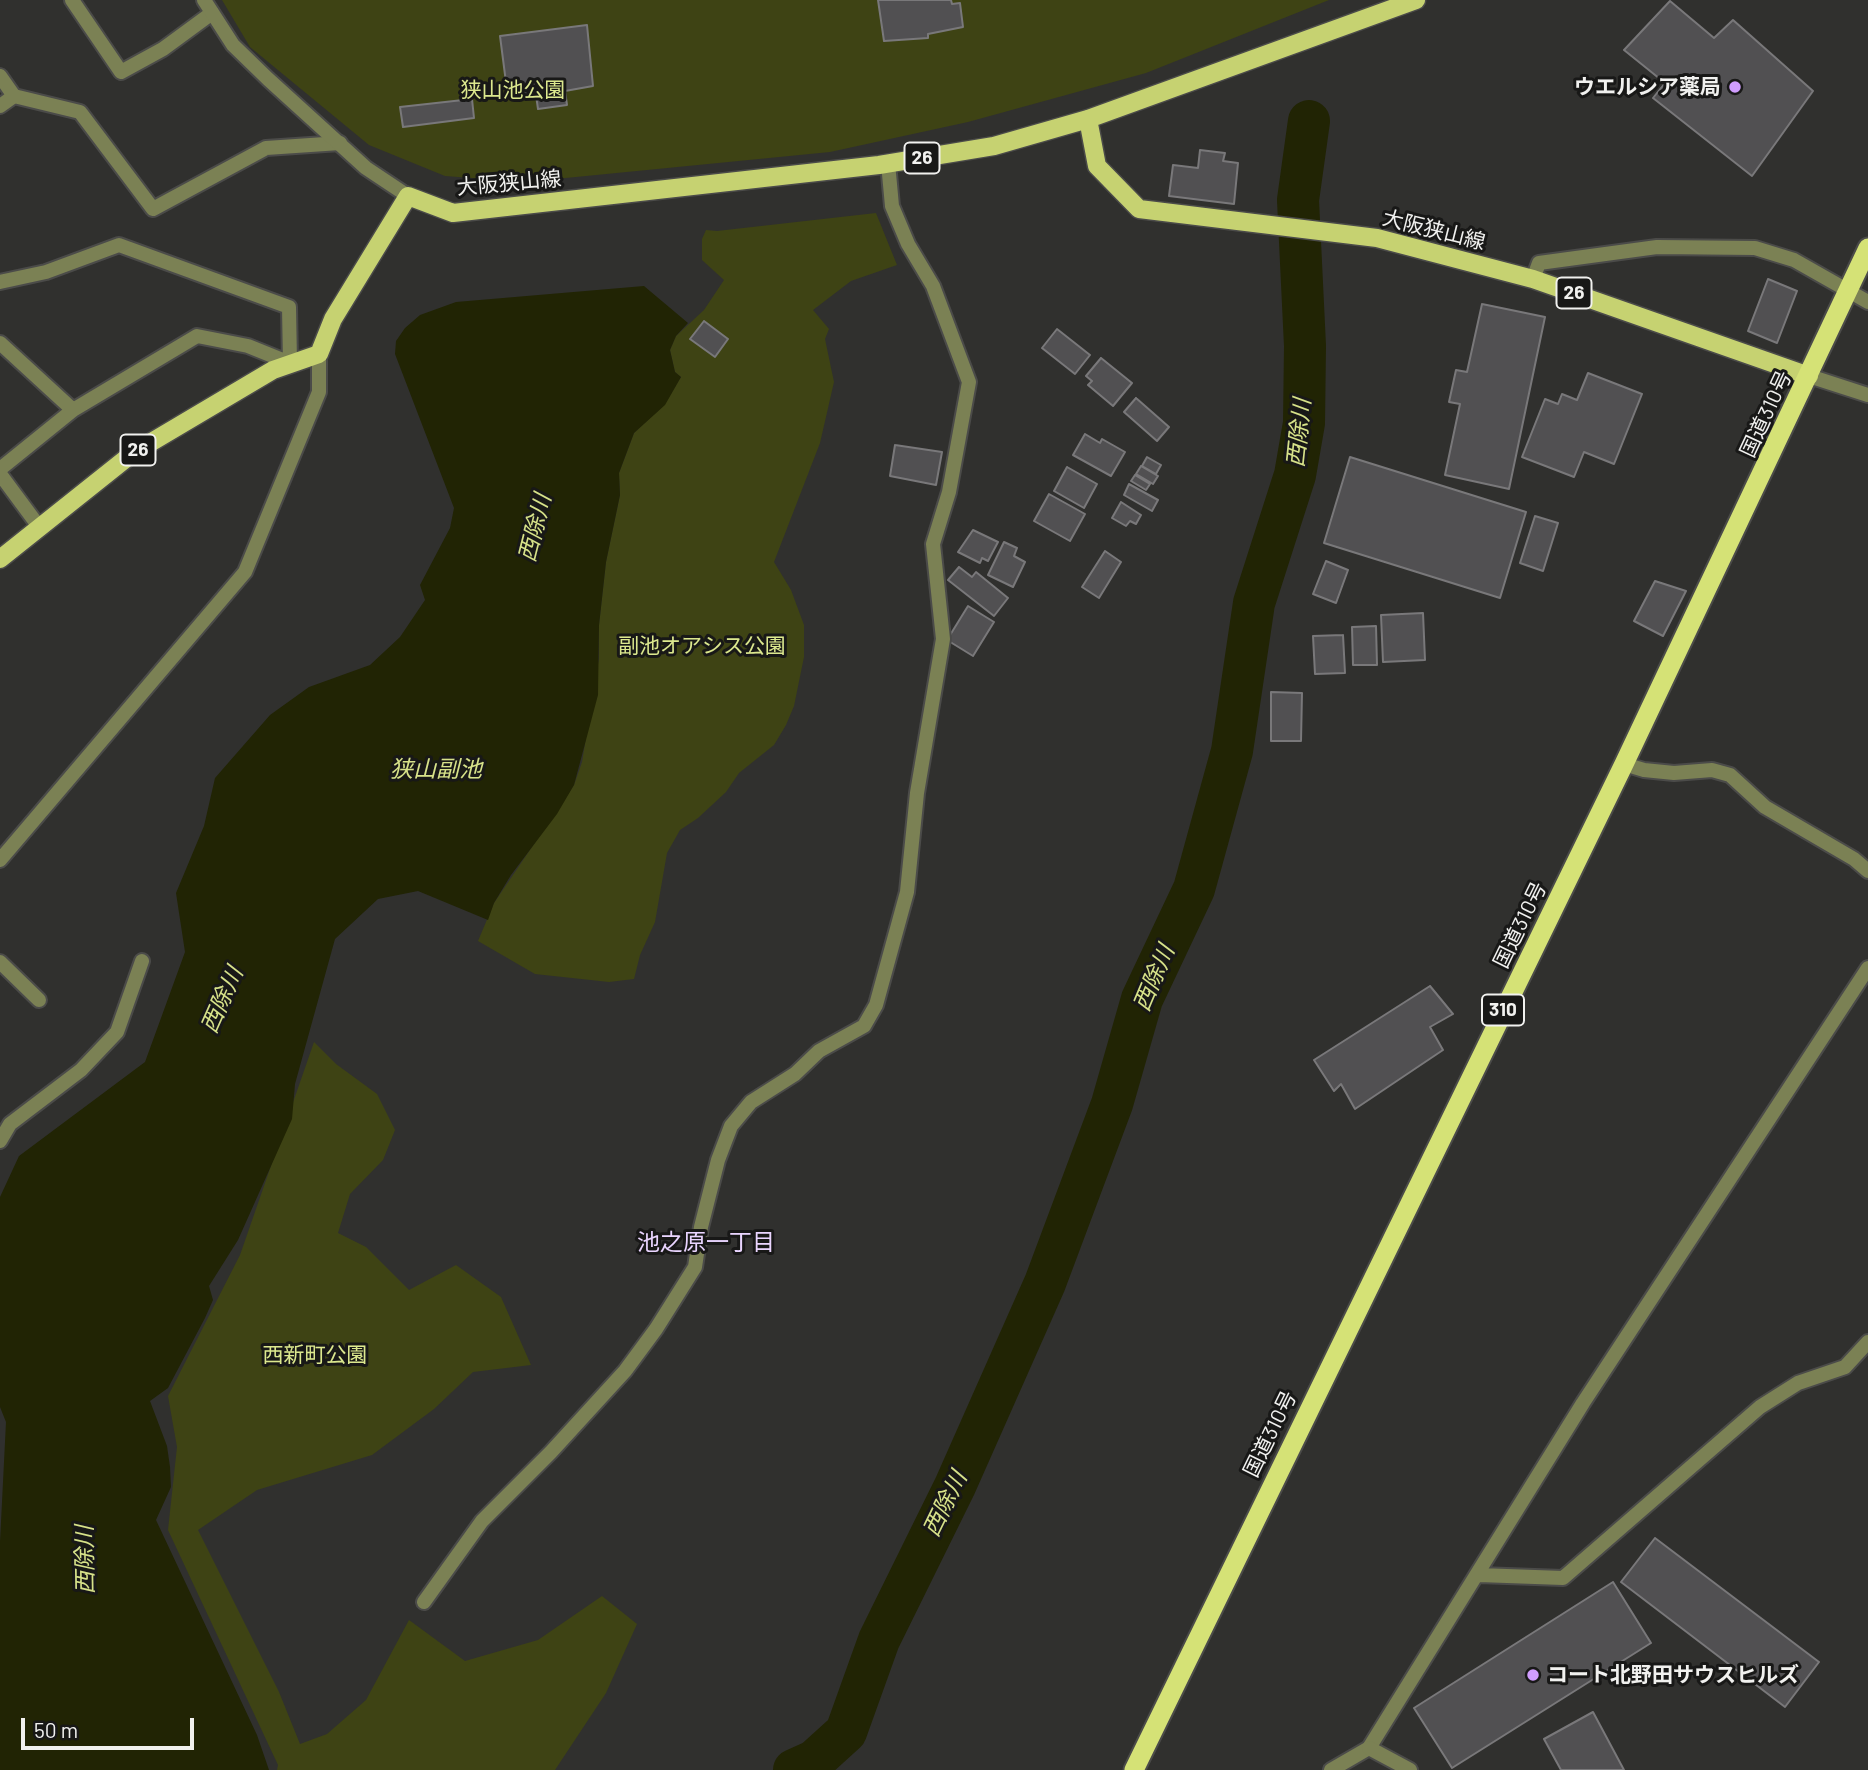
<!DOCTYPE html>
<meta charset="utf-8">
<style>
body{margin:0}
#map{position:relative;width:1868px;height:1770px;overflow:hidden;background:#30302e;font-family:Barlow,sans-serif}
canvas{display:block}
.scale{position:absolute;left:21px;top:1718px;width:173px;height:32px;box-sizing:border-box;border:4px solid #f1f1ef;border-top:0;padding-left:9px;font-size:21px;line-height:24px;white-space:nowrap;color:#f1f1ef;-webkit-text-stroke:5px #181817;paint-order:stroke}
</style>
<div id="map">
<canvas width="1868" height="1770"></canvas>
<div class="scale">50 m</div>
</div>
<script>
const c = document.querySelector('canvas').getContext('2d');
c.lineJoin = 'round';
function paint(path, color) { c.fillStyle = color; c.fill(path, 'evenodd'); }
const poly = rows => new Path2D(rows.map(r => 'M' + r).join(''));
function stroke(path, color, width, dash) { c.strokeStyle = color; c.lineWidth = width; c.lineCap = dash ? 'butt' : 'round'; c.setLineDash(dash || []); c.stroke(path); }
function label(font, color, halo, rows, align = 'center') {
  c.font = font + ' Barlow,"Noto Sans JP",sans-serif'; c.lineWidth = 6; c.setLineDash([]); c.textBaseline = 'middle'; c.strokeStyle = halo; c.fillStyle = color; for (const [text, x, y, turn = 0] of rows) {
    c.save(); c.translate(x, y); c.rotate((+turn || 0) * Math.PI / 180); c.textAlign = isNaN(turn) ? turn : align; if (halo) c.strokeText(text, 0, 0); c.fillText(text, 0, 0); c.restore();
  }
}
const green = poly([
 [222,0,1329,0,1146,73,968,122,830,152,525,182,445,176,369,145,250,47],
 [876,213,897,265,851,281,813,310,829,329,825,339,834,382,820,443,774,562,791,590,804,625,804,657,794,706,786,725,774,745,739,773,726,792,698,818,680,830,667,853,655,922,640,955,634,979,609,982,535,974,478,941,494,903,574,785,582,762,599,658,599,625,606,562,620,495,619,473,634,433,664,405,681,377,675,372,670,350,676,336,704,310,724,280,702,260,702,239,706,230,717,231],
 [314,1042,336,1064,377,1094,395,1130,383,1160,350,1194,338,1233,366,1247,409,1290,456,1265,501,1297,531,1365,473,1372,434,1409,372,1455,257,1490,198,1530,279,1692,300,1744,327,1734,366,1700,409,1620,465,1661,538,1640,602,1596,637,1624,606,1693,555,1770,277,1770,278,1765,168,1530,177,1447,168,1396,240,1255]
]);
const water = poly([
 [644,286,688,323,676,336,670,350,675,372,681,377,665,405,634,433,619,473,620,495,606,562,599,625,598,695,574,785,557,814,511,875,494,903,488,920,418,891,378,899,335,939,295,1084,292,1119,238,1240,209,1286,213,1300,205,1318,168,1388,150,1401,167,1446,170,1467,171,1487,156,1520,257,1735,269,1770,0,1770,0,1542,6,1422,0,1407,0,1197,19,1156,145,1062,185,952,176,893,204,826,215,778,270,715,309,687,370,665,400,637,425,600,420,585,450,528,454,508,395,354,396,341,405,328,420,315,456,302]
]);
const river = poly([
 [794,1770,814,1761,846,1732,879,1640,955,1486,1045,1283,1112,1104,1142,999,1194,889,1232,751,1254,603,1295,475,1304,423,1305,346,1298,200,1309,121]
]);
const building = poly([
 [878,0,951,0,952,4,960,3,963,27,928,34,928,38,884,41,878,0],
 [1670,1,1714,38,1733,20,1813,91,1752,176,1653,98,1665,83,1624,50,1670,1],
 [587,25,593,86,565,91,567,105,538,109,536,95,508,98,500,36,587,25],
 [472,99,474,118,403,127,400,107,472,99],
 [1200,150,1225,153,1223,161,1238,163,1234,204,1169,196,1173,165,1198,168,1200,150],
 [1768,279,1797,291,1777,343,1748,331,1768,279],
 [1482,304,1545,317,1509,489,1445,475,1460,404,1449,402,1456,370,1467,372,1482,304],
 [704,321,728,339,715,357,690,339,704,321],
 [1057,329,1090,355,1075,374,1042,348,1057,329],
 [1101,358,1132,383,1113,406,1088,385,1092,381,1086,376,1101,358],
 [1588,373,1642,394,1614,464,1584,452,1574,477,1522,457,1545,399,1558,404,1562,394,1577,400,1588,373],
 [1136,398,1169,427,1157,441,1124,412,1136,398],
 [1085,434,1100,443,1102,439,1125,452,1111,476,1073,455,1085,434],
 [895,445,942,452,936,485,890,476,895,445],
 [1147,457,1161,465,1156,474,1142,466,1147,457],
 [1350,457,1526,512,1500,598,1324,543,1350,457],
 [1141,466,1158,476,1153,484,1136,474,1141,466],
 [1067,467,1097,484,1084,508,1054,491,1067,467],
 [1135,475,1150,484,1146,490,1131,481,1135,475],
 [1129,484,1158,500,1152,511,1124,495,1129,484],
 [1049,494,1085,514,1070,541,1034,521,1049,494],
 [1121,502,1141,515,1136,524,1130,521,1126,526,1112,518,1121,502],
 [1535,516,1558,523,1543,571,1520,563,1535,516],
 [973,530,998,542,988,561,982,558,980,563,958,552,973,530],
 [1004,542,1017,548,1014,556,1025,562,1013,587,988,575,1004,542],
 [1105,551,1121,562,1099,598,1082,587,1105,551],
 [1326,561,1348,570,1336,603,1313,594,1326,561],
 [959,567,972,577,976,572,1008,598,994,616,948,580,959,567],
 [1655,581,1686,591,1663,636,1634,621,1655,581],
 [968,606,994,622,973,656,947,640,968,606],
 [1423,613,1425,660,1383,662,1381,615,1423,613],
 [1376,626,1377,665,1353,665,1352,627,1376,626],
 [1343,635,1345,673,1315,674,1313,636,1343,635],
 [1271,692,1302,693,1301,741,1271,741,1271,692],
 [1430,986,1453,1014,1430,1027,1443,1050,1355,1109,1341,1084,1334,1091,1314,1060,1430,986],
 [1655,1538,1819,1662,1785,1707,1621,1582,1655,1538],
 [1613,1582,1651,1643,1452,1768,1414,1708,1613,1582],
 [1593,1712,1624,1770,1561,1770,1544,1739,1593,1712]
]);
const minor = poly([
 [72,0,121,72,163,49,212,13],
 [0,76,14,96,80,112,153,209,266,148,340,143],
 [0,106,14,96],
 [1533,279,1539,263,1657,247,1755,248,1794,260,1868,302],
 [0,282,46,272,119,245,289,307,290,363,248,346,197,336,73,410,0,343],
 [0,469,73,410],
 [0,474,40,528],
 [1624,764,1644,770,1674,773,1712,770,1730,775,1765,807,1854,859,1868,871],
 [0,860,245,572,319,392,319,354],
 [0,962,39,1000],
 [0,1141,10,1124,81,1070,117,1032,142,961],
 [1479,1575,1563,1578,1760,1407,1798,1383,1845,1367,1868,1342],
 [424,1602,482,1521,551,1452,625,1371,656,1329,695,1267,701,1227,718,1160,731,1126,751,1102,795,1074,819,1051,864,1026,876,1005,907,892,917,793,943,639,933,544,949,492,969,382,933,286,908,244,892,206,888,163],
 [1331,1770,1369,1748,1583,1403,1868,968]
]);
const tertiary = poly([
 [204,0,233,45,268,79,366,168,408,196],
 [1809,376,1868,395],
 [1369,1748,1410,1770]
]);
const primary = poly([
 [1088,119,1097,166,1139,209,1377,238,1533,279,1809,376],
 [0,559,133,453,273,370,319,354,333,319,408,196,453,213,879,165,994,146,1088,119,1416,0]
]);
const trunk = poly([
 [1134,1770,1624,764,1868,248]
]);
const markers = [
 [1735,87,7,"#d09dfe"],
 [1533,1675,7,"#d09dfe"]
];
const shields = [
 [922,158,35],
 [1574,293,35],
 [138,450,35],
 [1503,1010,42]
];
const shieldNames = [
 ["26",922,158],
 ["26",1574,293],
 ["26",138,450],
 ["310",1503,1010]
];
const poiNames = [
 ["ウエルシア薬局",1721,87],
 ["コート北野田サウスヒルズ",1547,1675,"left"]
];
const parkNames = [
 ["狭山池公園",513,90],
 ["副池オアシス公園",702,646],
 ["西新町公園",315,1355]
];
const streetNames = [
 ["大阪狭山線",509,183,-5],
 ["大阪狭山線",1434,230,14],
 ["国道310号",1766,414,-65],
 ["国道310号",1520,925,-64],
 ["国道310号",1270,1434,-64]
];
const waterNames = [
 ["西除川",1299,433,-84],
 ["西除川",535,528,-76],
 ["狭山副池",436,769],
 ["西除川",1154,978,-67],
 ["西除川",222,1000,-66],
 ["西除川",945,1504,-64],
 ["西除川",85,1560,-91]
];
const neighbourhoodNames = [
 ["池之原一丁目",706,1242]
];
paint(green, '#3e4314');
paint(water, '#212404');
stroke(river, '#212404', 42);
paint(building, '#515052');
stroke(building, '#79787a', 2);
stroke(minor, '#4b4b49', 18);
stroke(tertiary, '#4b4b49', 18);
stroke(primary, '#4b4b49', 21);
stroke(trunk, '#4b4b49', 23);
stroke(minor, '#7b8154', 14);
stroke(tertiary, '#7b8154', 14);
stroke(primary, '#c6d271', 18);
stroke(trunk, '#d5e276', 19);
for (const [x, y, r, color] of markers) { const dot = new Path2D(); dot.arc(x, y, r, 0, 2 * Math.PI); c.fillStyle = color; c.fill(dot); stroke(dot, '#181817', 2.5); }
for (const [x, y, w] of shields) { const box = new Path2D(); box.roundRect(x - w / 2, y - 15.5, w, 31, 5); c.fillStyle = '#181817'; c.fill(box); stroke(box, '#f1f1ef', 2); }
label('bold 19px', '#f1f1ef', null, shieldNames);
label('bold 21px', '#f1f1ef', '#181817', poiNames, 'right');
label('21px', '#dce88e', '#181817', parkNames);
label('21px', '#f1f1ef', '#181817', streetNames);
label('italic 23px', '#d7e289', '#181817', waterNames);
label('23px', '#ead5ff', '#181817', neighbourhoodNames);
</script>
